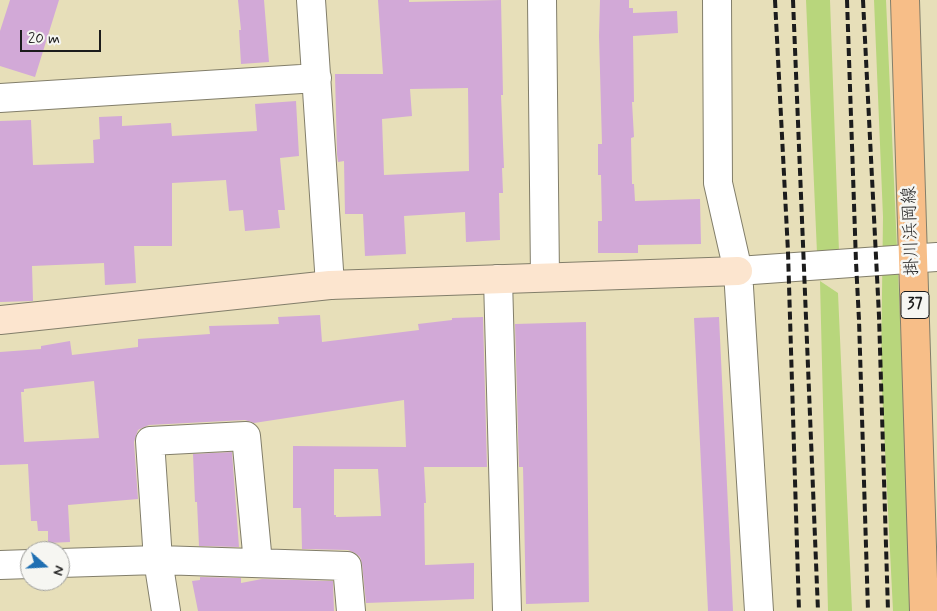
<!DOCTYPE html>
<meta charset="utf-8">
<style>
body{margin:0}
#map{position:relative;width:937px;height:611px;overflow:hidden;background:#e7dfb9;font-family:Mynerve,sans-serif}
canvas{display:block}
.north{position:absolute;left:20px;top:541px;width:50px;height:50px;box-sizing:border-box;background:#f6f6f2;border:1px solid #9f9f9c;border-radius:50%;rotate:109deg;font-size:14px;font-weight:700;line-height:20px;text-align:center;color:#1c1c1c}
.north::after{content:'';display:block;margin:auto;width:18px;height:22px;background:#1f6fb2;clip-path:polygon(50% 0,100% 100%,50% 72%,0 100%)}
.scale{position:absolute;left:20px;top:30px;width:81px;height:22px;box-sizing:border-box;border:2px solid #1c1c1c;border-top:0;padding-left:6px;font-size:15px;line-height:18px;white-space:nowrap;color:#1c1c1c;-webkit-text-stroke:4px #f6f6f2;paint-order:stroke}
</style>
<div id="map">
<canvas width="937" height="611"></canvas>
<div class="north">N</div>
<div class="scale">20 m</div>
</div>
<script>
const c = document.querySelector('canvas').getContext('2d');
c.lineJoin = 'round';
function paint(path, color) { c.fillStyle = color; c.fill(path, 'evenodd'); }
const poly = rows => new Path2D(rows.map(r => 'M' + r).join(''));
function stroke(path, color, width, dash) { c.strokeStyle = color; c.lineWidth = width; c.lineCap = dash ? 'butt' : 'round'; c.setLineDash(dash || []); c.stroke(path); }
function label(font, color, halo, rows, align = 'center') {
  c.font = font + ' Mynerve,"Klee One",sans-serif'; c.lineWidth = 5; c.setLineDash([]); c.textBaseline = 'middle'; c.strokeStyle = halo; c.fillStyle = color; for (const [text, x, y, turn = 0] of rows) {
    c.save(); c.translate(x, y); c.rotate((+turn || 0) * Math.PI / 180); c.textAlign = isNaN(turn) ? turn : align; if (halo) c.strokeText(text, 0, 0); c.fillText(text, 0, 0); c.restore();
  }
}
const green = poly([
 [806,0,830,0,839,252,817,253],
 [874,0,886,0,913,611,893,611,881,370,883,217],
 [820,281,838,293,852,611,828,611]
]);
const building = poly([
 [10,0,59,0,35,77,0,66,0,31],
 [238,0,264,0,269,62,241,64,239,30,241,30],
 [378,0,409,0,409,2,501,0,503,95,501,95,504,168,502,168,503,193,499,193,500,240,466,242,465,212,404,216,406,254,365,256,363,214,345,214,344,161,338,162,337,154,335,74,383,74],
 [468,88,469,171,384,175,382,119,412,116,410,89],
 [600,0,629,0,629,8,633,8,633,13,677,11,678,33,633,36,634,102,632,102,634,137,631,138,632,184,634,184,635,201,700,199,701,244,638,245,638,253,598,253,598,221,602,221,601,175,598,175,598,144,602,144,599,36],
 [296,101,299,156,280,158,285,210,278,210,280,228,245,231,243,210,229,211,226,180,172,183,172,246,134,246,136,283,105,285,104,263,32,266,33,301,0,302,0,121,31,120,33,165,94,163,93,140,100,139,99,117,122,116,122,126,171,123,172,136,257,131,255,104],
 [320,315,322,342,419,330,418,324,452,320,452,318,483,317,487,467,424,467,426,503,424,503,425,565,474,563,474,599,366,603,362,564,360,557,355,553,348,550,302,549,301,508,293,508,293,446,406,447,404,400,254,423,245,420,149,425,142,428,138,430,134,442,138,499,68,505,70,542,48,543,48,531,38,531,37,521,31,521,28,464,0,465,0,352,41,349,41,346,70,341,72,355,138,347,138,339,210,334,209,326,279,324,278,317],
 [94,381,99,438,24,442,21,392,24,392,24,389],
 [334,469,378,469,381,516,336,517,336,515,334,515],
 [719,317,733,611,708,611,694,318],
 [586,322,589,602,526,604,523,467,519,467,515,324],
 [232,452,239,547,199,546,197,502,195,502,193,454],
 [200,577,241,578,241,583,262,579,333,581,334,611,198,611,192,581,200,580]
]);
const street = poly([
 [311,0,330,285],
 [542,0,545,277],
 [717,0,718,183,738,271,759,611],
 [0,98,317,78],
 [738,271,937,257],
 [498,279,507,611],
 [60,563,158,560,347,566,351,611],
 [0,565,30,564],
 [166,611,158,560,150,441,246,436,258,563]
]);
const secondary = poly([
 [0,320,330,285,738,271]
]);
const primary = poly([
 [905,0,924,611]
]);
const rail = poly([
 [775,0,788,252,799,611],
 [793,0,818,611],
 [847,0,856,262,859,320,868,611],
 [863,0,879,316,888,611]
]);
const shields = [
 [915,305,28]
];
const shieldNames = [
 ["37",915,305]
];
const streetNames = [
 ["掛川浜岡線",912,231,-92]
];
paint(green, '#b8d67c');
paint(building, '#d2a9d7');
stroke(street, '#827e6a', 30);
stroke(secondary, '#827e6a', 30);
stroke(primary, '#827e6a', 30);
stroke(street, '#fff', 28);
stroke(secondary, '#fce5cf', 28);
stroke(primary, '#f7be88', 28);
stroke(rail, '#1c1c1c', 4, [8, 4]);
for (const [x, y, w] of shields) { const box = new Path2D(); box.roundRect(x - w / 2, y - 13.5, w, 27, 4); c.fillStyle = '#f6f6f2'; c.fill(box); stroke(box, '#1c1c1c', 1); }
label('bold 16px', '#1c1c1c', null, shieldNames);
label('18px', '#1c1c1c', '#f6f6f2', streetNames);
</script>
